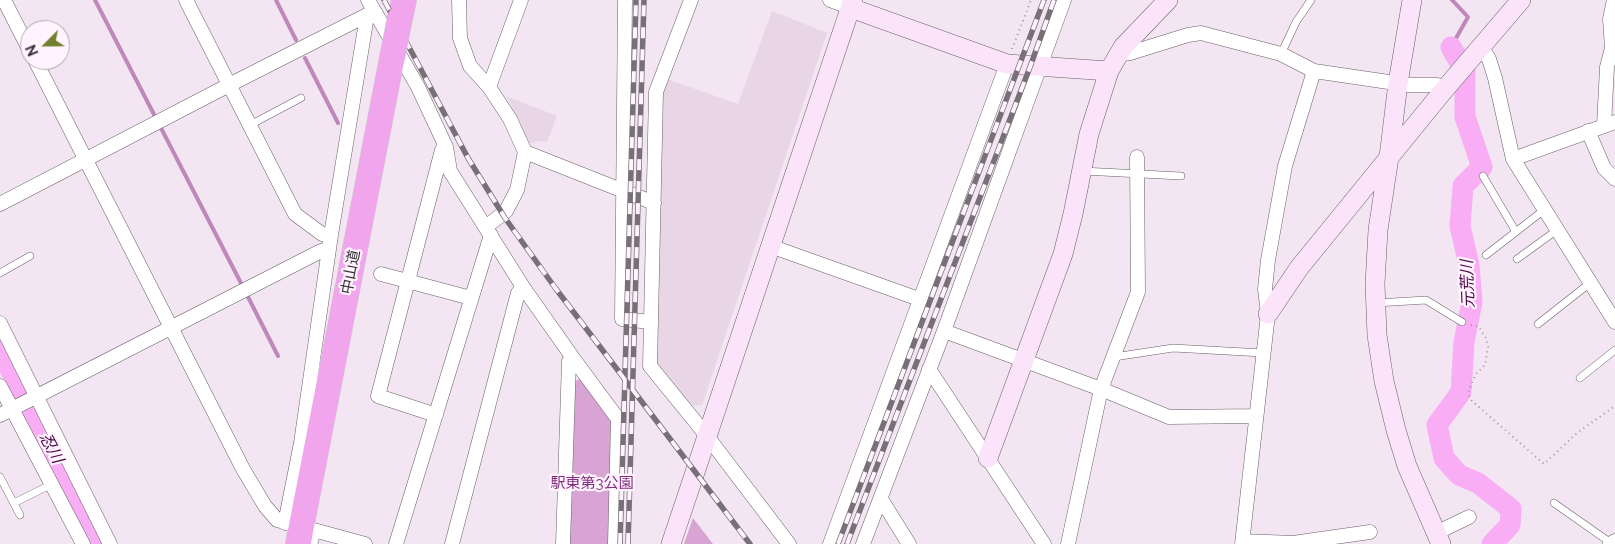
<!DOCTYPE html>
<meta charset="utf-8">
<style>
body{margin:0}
#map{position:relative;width:1615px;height:544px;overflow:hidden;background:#f3e6f2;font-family:Raleway,sans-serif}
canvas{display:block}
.north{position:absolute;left:20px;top:20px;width:50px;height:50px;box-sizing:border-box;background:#fff4fe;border:1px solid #afa7ae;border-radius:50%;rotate:247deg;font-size:14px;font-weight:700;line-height:20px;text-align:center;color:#383337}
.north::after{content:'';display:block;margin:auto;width:18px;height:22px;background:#72812f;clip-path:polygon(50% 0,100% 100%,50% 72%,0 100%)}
</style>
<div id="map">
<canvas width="1615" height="544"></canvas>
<div class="north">N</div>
</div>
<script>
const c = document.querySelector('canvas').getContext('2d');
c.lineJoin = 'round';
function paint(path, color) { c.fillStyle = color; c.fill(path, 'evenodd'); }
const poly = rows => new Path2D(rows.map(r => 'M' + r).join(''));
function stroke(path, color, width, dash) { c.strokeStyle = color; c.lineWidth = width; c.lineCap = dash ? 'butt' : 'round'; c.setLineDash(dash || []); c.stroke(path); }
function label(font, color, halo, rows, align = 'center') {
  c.font = font + ' Raleway,"Noto Sans JP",sans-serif'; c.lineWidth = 4.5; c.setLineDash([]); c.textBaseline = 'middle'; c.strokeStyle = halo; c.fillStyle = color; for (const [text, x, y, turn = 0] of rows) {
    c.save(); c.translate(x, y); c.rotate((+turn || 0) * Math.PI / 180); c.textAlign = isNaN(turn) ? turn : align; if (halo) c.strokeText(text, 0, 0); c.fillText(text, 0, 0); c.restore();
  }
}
const built = poly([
 [772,11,827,33,702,405,688,406,655,366,663,89,667,79,738,104],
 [506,96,557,116,547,142,538,141,528,144,512,106]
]);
const green = poly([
 [582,378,613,421,611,544,570,544,573,382],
 [693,518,713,544,684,544]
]);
const stream = poly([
 [95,0,243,287],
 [276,0,296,40],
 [1451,47,1468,17,1452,0],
 [305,58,338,123],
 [246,293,278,356]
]);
const river = poly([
 [1451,47,1465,72,1465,117,1482,167,1463,186,1460,226,1469,265,1472,302,1464,342,1461,392,1437,425,1444,458,1459,475,1478,483,1511,509,1510,525,1492,544],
 [0,351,39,422,101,544]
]);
const path = poly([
 [1012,49,1031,0],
 [1471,325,1479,327,1486,338,1488,347,1485,365,1476,374,1471,385,1468,394,1472,401,1544,464,1577,433,1615,406]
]);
const lane = poly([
 [1281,54,1296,22,1311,0],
 [250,125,301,98],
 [1082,171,1181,176],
 [1483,176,1516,232],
 [1486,255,1544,210],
 [1517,259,1557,230],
 [0,273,30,256],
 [1376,303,1426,300,1462,322],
 [1538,324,1590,283],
 [1114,357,1173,348,1263,353],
 [1580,378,1615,350],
 [0,477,20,515],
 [14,503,52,484],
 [1554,503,1611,543],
 [314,544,317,531]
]);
const street = poly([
 [4,0,30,51],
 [186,0,295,214,322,234,331,235],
 [368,0,418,87,446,147,450,171,523,287,518,293,452,544],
 [459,0,460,38,470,66,489,87,510,119,525,152,517,190,506,211,486,227],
 [625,0,622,319,651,322],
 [691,0,656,92,650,366,707,436,789,544],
 [830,0,851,8],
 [1482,47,1489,59,1495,78,1513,159,1615,322],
 [1119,54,1130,53,1188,35,1201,33,1281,54,1314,71,1409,85,1437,85,1444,90],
 [35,60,243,469,265,506,277,520,365,544],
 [489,87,521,0],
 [1604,126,1607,67,1612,48,1610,19,1614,0],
 [1588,131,1604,168,1615,179],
 [525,152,654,203],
 [1513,159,1615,122],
 [0,204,229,85,371,13],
 [770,246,919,299],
 [381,274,471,298],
 [523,287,573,358,618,419,615,544],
 [0,323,110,544],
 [944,331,1101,389,1169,417,1256,416],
 [929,369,1044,544],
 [0,386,83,544],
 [0,415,319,252,324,250,329,250],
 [436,415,378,396,442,150,446,148],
 [881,499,909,544],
 [285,523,301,443,331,235,367,16],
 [1436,533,1469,517],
 [1243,541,1293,543,1370,532],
 [396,544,491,235],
 [563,544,569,361,573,358],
 [830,544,1007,64],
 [863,544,944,331,1064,0],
 [1068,544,1101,389,1138,292,1137,157],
 [1242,544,1268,314,1265,289,1268,260,1285,166,1314,71],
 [1610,544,1615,541]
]);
const secondary = poly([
 [1412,0,1398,83,1389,157,1378,230,1375,284,1377,335,1384,381,1396,430,1407,466,1441,544],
 [851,8,1007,64,1109,71],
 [1268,314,1299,268,1444,90,1521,0],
 [988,458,1063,254,1073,214,1089,134,1109,71,1123,47,1168,0],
 [671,544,853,0]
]);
const highway = poly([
 [400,18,404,0],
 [298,544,392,58]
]);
const rail = poly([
 [384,0,468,158,505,218,556,289,750,544],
 [620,544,636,0],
 [628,544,644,0],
 [838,544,1044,0],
 [847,544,1030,67,1054,0]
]);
const highwayBridge = poly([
 [392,58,400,18]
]);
const streetNames = [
 ["中山道",351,272,-79]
];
const parkNames = [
 ["駅東第3公園",592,483]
];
const waterNames = [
 ["元荒川",1468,284,-92],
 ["忍川",51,448,62]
];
paint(built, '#e8d5e6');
paint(green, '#d7a4d4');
stroke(stream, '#be88bb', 4);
stroke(river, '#f8adf4', 21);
stroke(lane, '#695e68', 8);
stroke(street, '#695e68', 15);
stroke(secondary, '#695e68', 20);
stroke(highway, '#cfcecf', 26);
stroke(path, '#9d949c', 2, [1, 4]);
stroke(lane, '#fff', 7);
stroke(street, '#fff', 14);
stroke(secondary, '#fbe4fa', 19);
stroke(highway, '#f1a5ed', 25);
stroke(rail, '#787077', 5.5);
stroke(rail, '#fff4fe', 4, [11]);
stroke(highwayBridge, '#cfcecf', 26, []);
stroke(highwayBridge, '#f1a5ed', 25);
label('15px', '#383337', '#fff4fe', streetNames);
label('15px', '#832d81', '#fff4fe', parkNames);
label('italic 16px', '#490548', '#fff4fe', waterNames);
</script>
